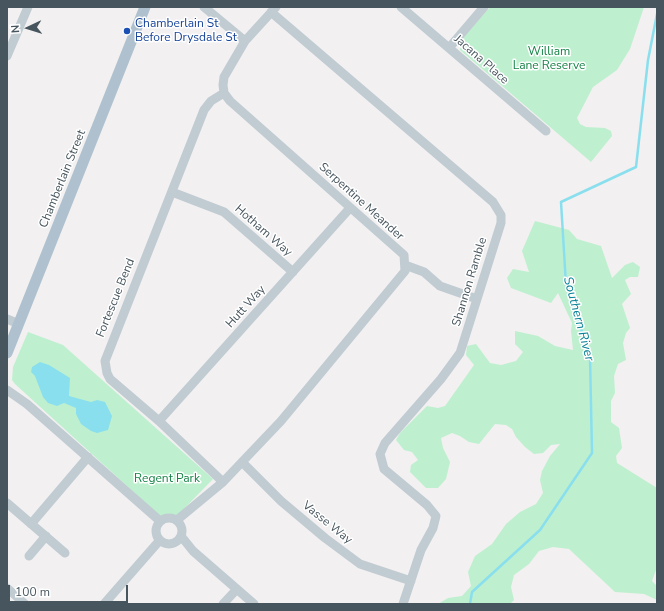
<!DOCTYPE html>
<style>
body{margin:0}
#map{position:relative;width:664px;height:611px;overflow:hidden;background:#f2f0f0;font-family:"Nunito Sans",sans-serif}
canvas{display:block}
.frame{position:absolute;inset:0;border:8px solid #47555e;pointer-events:none}
.north{position:absolute;left:8px;top:8px;width:40px;height:40px;-webkit-text-stroke:3px #fff;paint-order:stroke;rotate:266deg;font-size:11px;font-weight:700;line-height:16px;text-align:center;color:#47555e}
.north::after{content:'';display:block;margin:auto;width:14px;height:18px;background:#47555e;clip-path:polygon(50% 0,100% 100%,50% 72%,0 100%)}
.scale{position:absolute;left:8px;top:585px;width:120px;height:18px;box-sizing:border-box;border:2px solid #47555e;border-top:0;padding-left:5px;font-size:12px;line-height:14px;white-space:nowrap;color:#47555e;-webkit-text-stroke:3px #fff;paint-order:stroke}
</style>
<div id="map">
<canvas width="664" height="611"></canvas>
<div class="frame"></div>
<div class="north">N</div>
<div class="scale">100 m</div>
</div>
<script>
const c = document.querySelector('canvas').getContext('2d');
c.lineJoin = 'round';
function paint(path, color) { c.fillStyle = color; c.fill(path, 'evenodd'); }
const poly = rows => new Path2D(rows.map(r => 'M' + r).join(''));
function stroke(path, color, width, dash) { c.strokeStyle = color; c.lineWidth = width; c.lineCap = dash ? 'butt' : 'round'; c.setLineDash(dash || []); c.stroke(path); }
function label(font, color, halo, rows, align = 'center') {
  c.font = font + ' "Nunito Sans",sans-serif'; c.lineWidth = 3; c.setLineDash([]); c.textBaseline = 'middle'; c.strokeStyle = halo; c.fillStyle = color; for (const [text, x, y, turn = 0] of rows) {
    c.save(); c.translate(x, y); c.rotate((+turn || 0) * Math.PI / 180); c.textAlign = isNaN(turn) ? turn : align; if (halo) c.strokeText(text, 0, 0); c.fillText(text, 0, 0); c.restore();
  }
}
const green = poly([
 [490,7,644,7,630,49,617,70,593,87,577,118,580,124,586,127,605,128,611,131,612,136,591,162,460,50,462,39],
 [535,221,569,230,577,239,601,246,612,278,625,265,633,262,640,267,638,277,630,277,625,280,631,294,622,304,630,328,626,333,623,343,626,360,618,364,614,376,615,393,611,401,611,422,619,428,622,448,616,456,617,463,657,488,656,570,652,581,657,586,657,600,644,594,615,592,569,549,553,547,539,551,529,564,514,575,511,587,514,600,510,604,438,604,448,598,462,596,471,586,468,572,475,556,492,544,506,524,520,512,536,504,543,493,540,480,542,471,550,456,560,444,551,445,543,453,534,454,525,447,516,437,512,429,506,425,495,424,479,444,469,442,460,436,452,433,441,438,443,448,450,462,446,479,438,488,426,488,410,472,411,465,418,460,412,452,404,450,396,440,400,433,427,406,438,408,445,406,474,365,466,355,467,346,476,344,490,363,501,365,516,361,523,352,515,344,515,331,538,336,555,346,573,350,571,331,572,323,558,293,551,303,511,288,507,278,513,269,529,272,522,251],
 [28,332,63,345,213,479,176,517,169,519,161,517,15,384,12,380,13,367]
]);
const water = poly([
 [40,362,49,365,70,378,69,396,91,402,97,400,105,402,112,416,108,430,97,433,91,431,81,424,76,414,76,408,64,403,57,406,48,403,43,397,35,376,31,372,32,367]
]);
const stream = poly([
 [470,604,472,592,540,530,592,453,590,356,566,285,561,202,636,167,648,60,657,14]
]);
const minor = poly([
 [204,7,245,41],
 [401,7,546,131],
 [271,12,493,202,501,215,501,223,460,353,441,379,385,443,380,454,384,469,427,505,436,516,433,528,421,550,403,604],
 [449,48,484,7],
 [7,56,28,7],
 [172,192,224,212,293,272],
 [405,265,424,272,440,286,477,299],
 [7,319,19,324],
 [7,390,27,404,160,521],
 [159,421,350,208],
 [242,462,281,501,325,538,360,564,411,581],
 [223,482,159,421,110,379,107,373,105,361,204,110,211,101,224,93],
 [7,503,65,553],
 '156 531a13 13 0 1 1 26 0a13 13 0 1 1-26 0Z',
 [177,520,223,482,281,421,405,271,404,255,230,101,224,93,223,85,224,77,245,41,276,7],
 [31,524,88,457],
 [181,536,193,551,254,604],
 [29,556,46,536],
 [7,588,25,604],
 [104,604,160,540],
 [223,604,237,589]
]);
const major = poly([
 [7,353,145,7]
]);
const markers = [
 [127,31,4,"#1a4fb4"]
];
const transitNames = [
 ["Chamberlain St",135,24],
 ["Before Drysdale St",135,38]
];
const parkNames = [
 ["William",549,52],
 ["Lane Reserve",549,66],
 ["Regent Park",167,479]
];
const streetNames = [
 ["Jacana Place",481,60,41],
 ["Chamberlain Street",63,179,-68],
 ["Serpentine Meander",361,202,42],
 ["Hotham Way",263,231,41],
 ["Shannon Ramble",470,282,-73],
 ["Fortescue Bend",116,298,-68],
 ["Hutt Way",246,307,-48],
 ["Vasse Way",327,523,39]
];
const waterNames = [
 ["Southern River",578,319,75]
];
paint(green, '#bef0cf');
paint(water, '#8adfee');
stroke(stream, '#8adfee', 2.5);
stroke(minor, '#c0cbd2', 9);
stroke(major, '#afc1cf', 11);
for (const [x, y, r, color] of markers) { const dot = new Path2D(); dot.arc(x, y, r, 0, 2 * Math.PI); c.fillStyle = color; c.fill(dot); stroke(dot, '#fff', 1.5); }
label('12px', '#164399', '#fff', transitNames, 'left');
label('12px', '#158246', '#fff', parkNames);
label('12px', '#47555e', '#fff', streetNames);
label('italic 13px', '#0a8297', '#fff', waterNames);
</script>
